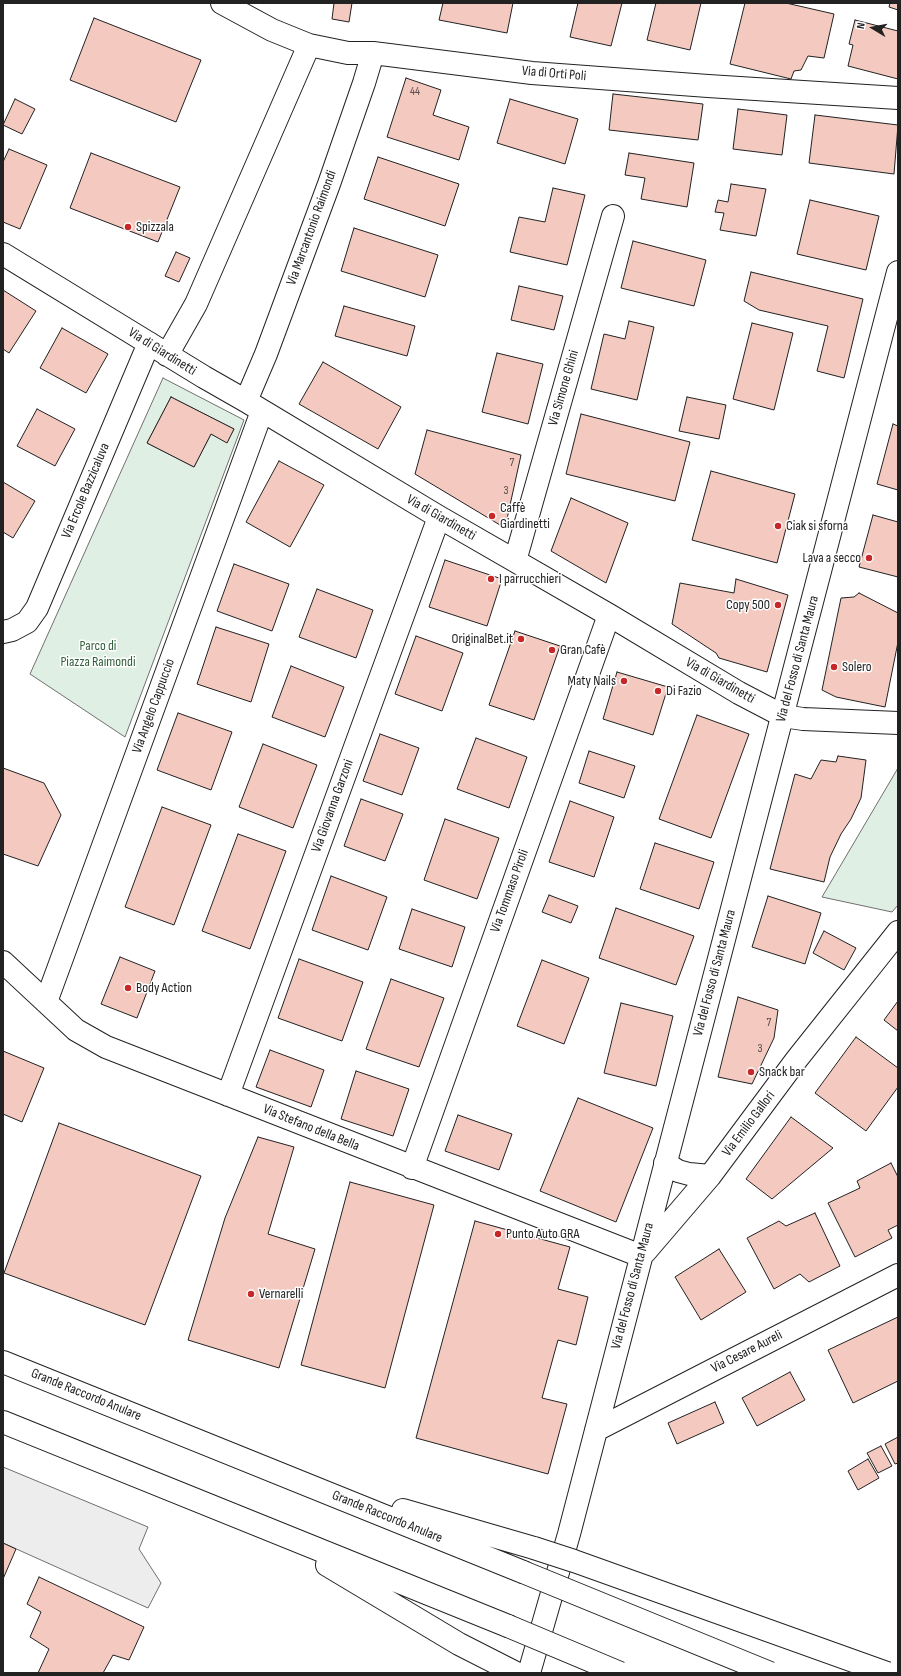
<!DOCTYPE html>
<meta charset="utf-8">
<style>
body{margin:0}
#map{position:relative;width:901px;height:1676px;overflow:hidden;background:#fff;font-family:"Sofia Sans Condensed",sans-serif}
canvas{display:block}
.frame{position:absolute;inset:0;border:4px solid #222;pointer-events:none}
.north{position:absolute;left:853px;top:8px;width:40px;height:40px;-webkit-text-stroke:3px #fff;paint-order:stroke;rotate:280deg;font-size:11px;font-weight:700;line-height:16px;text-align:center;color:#222}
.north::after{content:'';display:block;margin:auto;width:14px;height:18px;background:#222;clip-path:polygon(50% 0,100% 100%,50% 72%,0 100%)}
</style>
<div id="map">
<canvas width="901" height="1676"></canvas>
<div class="frame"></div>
<div class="north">N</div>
</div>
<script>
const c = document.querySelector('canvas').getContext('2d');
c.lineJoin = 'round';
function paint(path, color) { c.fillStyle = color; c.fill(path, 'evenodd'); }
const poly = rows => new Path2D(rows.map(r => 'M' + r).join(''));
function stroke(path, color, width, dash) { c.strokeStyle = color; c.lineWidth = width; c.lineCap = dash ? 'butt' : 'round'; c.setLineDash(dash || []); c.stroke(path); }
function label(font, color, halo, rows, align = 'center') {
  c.font = font + ' "Sofia Sans Condensed",sans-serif'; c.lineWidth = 3; c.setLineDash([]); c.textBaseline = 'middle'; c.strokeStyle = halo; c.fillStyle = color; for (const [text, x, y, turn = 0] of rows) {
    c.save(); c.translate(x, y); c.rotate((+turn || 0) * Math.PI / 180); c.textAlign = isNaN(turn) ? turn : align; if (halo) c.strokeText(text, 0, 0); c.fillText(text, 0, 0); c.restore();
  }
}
const green = poly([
 [163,378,244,420,125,737,30,674,163,378],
 [171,397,234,429,227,442,211,434,194,467,147,443,171,397],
 [898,768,898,905,892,912,822,897,898,768]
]);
const parking = poly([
 [3,1467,148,1527,139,1549,161,1583,148,1608,3,1543,3,1467]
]);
const building = poly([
 [334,3,352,3,349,22,332,19,334,3],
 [443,3,513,3,507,33,439,20,443,3],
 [578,3,622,3,611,46,570,37,578,3],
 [656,3,701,3,690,50,647,40,656,3],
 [745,3,786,3,834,14,824,58,808,56,801,70,794,71,791,79,730,64,745,3],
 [890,3,898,3,898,10,889,7,890,3],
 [94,18,201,60,176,122,70,80,94,18],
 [855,20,898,31,898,79,848,66,853,45,849,44,855,20],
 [406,78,441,90,433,115,469,127,459,160,387,137,406,78],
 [613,94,703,104,698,140,609,130,613,94],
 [15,99,35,109,22,134,3,125,15,99],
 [510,99,578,119,565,164,497,143,510,99],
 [738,109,787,115,782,155,733,149,738,109],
 [815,115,898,125,894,174,809,163,815,115],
 [9,149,47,165,20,229,3,222,3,162,9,149],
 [91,153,180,187,158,242,70,208,91,153],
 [629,153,694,163,687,207,641,199,645,178,625,175,629,153],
 [378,157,459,184,445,226,364,199,378,157],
 [731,184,766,189,756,236,720,230,724,213,715,212,718,200,728,202,731,184],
 [553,188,585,195,567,265,510,252,519,217,545,222,553,188],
 [810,200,879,216,866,270,797,254,810,200],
 [354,228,438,255,425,297,341,271,354,228],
 [633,241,706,260,694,306,621,288,633,241],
 [176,252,190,258,179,282,165,276,176,252],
 [751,272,863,299,844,378,817,371,828,326,759,310,744,301,751,272],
 [519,286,563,296,554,330,511,320,519,286],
 [3,290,36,311,9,353,3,349,3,290],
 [344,306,415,326,407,356,335,336,344,306],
 [629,321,654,327,637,400,591,389,604,334,625,339,629,321],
 [752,323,793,333,774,410,733,399,752,323],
 [62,328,108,354,86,393,40,368,62,328],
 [497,353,543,364,528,424,482,412,497,353],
 [323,362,401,407,378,449,299,404,323,362],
 [171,397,234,429,227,443,211,434,194,467,147,443,171,397],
 [687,397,726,405,719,439,679,431,687,397],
 [37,409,75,429,55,466,17,446,37,409],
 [581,414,690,442,675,501,566,474,581,414],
 [893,424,898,426,898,490,877,484,893,424],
 [427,430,521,455,505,528,415,474,427,430],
 [279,461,324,485,290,547,246,522,279,461],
 [711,471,795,494,777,563,692,540,711,471],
 [3,482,35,501,13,538,3,532,3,482],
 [571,498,628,523,606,583,551,551,571,498],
 [873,515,898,522,898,577,859,567,873,515],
 [445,560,502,579,487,626,429,607,445,560],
 [234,564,289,584,272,631,217,611,234,564],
 [736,579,788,595,767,672,719,658,716,653,672,624,680,583,734,593,736,579],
 [317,589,373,610,356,658,299,637,317,589],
 [859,593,898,613,898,642,885,707,836,697,822,690,841,598,854,597,859,593],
 [216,627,269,644,251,702,197,684,216,627],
 [515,631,560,646,534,720,489,705,515,631],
 [416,636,463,653,442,711,395,694,416,636],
 [291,666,344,687,325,737,272,717,291,666],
 [617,672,668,687,653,735,603,719,617,672],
 [178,713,232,732,211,790,157,770,178,713],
 [697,715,749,734,711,838,659,819,697,715],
 [380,734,419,748,402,795,363,781,380,734],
 [476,738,527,757,509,808,457,789,476,738],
 [263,744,317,765,293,828,239,807,263,744],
 [589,751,635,766,624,798,579,783,589,751],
 [838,756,866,760,861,798,851,819,841,834,830,857,824,882,770,869,795,774,811,779,821,760,836,762,838,756],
 [3,768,44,783,61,815,38,866,3,854,3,768],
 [361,799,403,814,385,861,344,846,361,799],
 [570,801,614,817,594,877,549,862,570,801],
 [162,807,211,825,174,925,125,907,162,807],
 [445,819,499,838,477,899,424,880,445,819],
 [238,834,286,851,250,949,202,931,238,834],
 [655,843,714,862,699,909,640,889,655,843],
 [331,876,387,897,368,950,312,930,331,876],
 [549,895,578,906,571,923,542,912,549,895],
 [768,896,821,913,805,964,752,947,768,896],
 [616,908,694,936,676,985,599,958,616,908],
 [412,909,465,927,452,967,399,949,412,909],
 [824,931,856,948,844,970,813,953,824,931],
 [120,957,155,971,137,1018,101,1004,120,957],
 [299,959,363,982,342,1041,278,1018,299,959],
 [542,960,589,978,564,1044,517,1026,542,960],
 [391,979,444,998,419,1067,366,1049,391,979],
 [738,997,778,1010,774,1038,752,1084,718,1077,738,997],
 [898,1001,898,1031,884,1020,898,1001],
 [621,1003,673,1016,656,1086,604,1073,621,1003],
 [856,1037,898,1068,898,1087,866,1131,815,1093,856,1037],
 [270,1050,324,1070,311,1107,256,1087,270,1050],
 [3,1051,44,1068,22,1122,3,1114,3,1051],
 [356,1071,409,1089,393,1136,341,1119,356,1071],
 [578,1098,653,1128,616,1222,540,1191,578,1098],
 [458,1115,512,1134,499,1170,445,1151,458,1115],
 [791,1117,833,1148,772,1199,746,1179,791,1117],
 [59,1123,201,1176,145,1325,4,1273,59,1123],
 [258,1137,294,1147,268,1234,315,1249,279,1368,188,1340,225,1218,258,1137],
 [891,1163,898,1177,898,1225,888,1230,892,1238,855,1257,828,1203,860,1188,857,1181,891,1163],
 [350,1182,434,1205,385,1388,301,1365,350,1182],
 [815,1213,840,1266,809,1282,800,1274,774,1289,747,1238,779,1221,786,1226,815,1213],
 [475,1221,570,1247,558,1289,588,1297,576,1345,558,1340,542,1398,567,1404,548,1474,416,1438,475,1221],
 [719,1249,746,1292,701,1320,675,1277,719,1249],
 [898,1317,898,1381,853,1403,828,1350,898,1317],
 [790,1372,805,1400,757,1426,742,1398,790,1372],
 [715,1402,724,1423,677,1444,668,1423,715,1402],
 [898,1437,898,1463,895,1464,885,1444,898,1437],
 [881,1446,892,1466,878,1473,867,1453,881,1446],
 [868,1459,879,1478,858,1490,848,1471,868,1459],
 [3,1543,16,1549,3,1579,3,1543],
 [39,1577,144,1627,129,1660,113,1655,103,1673,38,1673,49,1649,30,1637,41,1612,27,1604,39,1577]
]);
const street = poly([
 [222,3,272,30,309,45,348,53,373,53,532,73,708,86,898,98],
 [3,254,204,377,246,401,439,517,609,615,739,693,783,716,803,719,898,723],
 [167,355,196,304,309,45],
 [246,401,266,354,329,184,364,83,373,53],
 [515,561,613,216],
 [3,632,12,630,27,622,37,608,149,343],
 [3,962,76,1030,106,1047,641,1256],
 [46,1002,262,411],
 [228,1095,439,517],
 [665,1163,678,1171,689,1174,710,1176],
 [412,1168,609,615],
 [645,1252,710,1176,797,1059,898,932],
 [596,1430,898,1275],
 [529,1673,569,1534,898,272]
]);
const highway = poly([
 [3,1362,523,1572],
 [3,1422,508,1626],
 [403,1510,534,1548],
 [327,1565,459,1644,516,1673]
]);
const highwayBridge = poly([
 [534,1548,574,1561,887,1673],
 [523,1572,770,1673],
 [508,1626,620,1673]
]);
const markers = [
 [128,227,4,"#c62828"],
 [492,516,4,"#c62828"],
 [778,526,4,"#c62828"],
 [869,558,4,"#c62828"],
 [491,579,4,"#c62828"],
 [778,605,4,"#c62828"],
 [521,639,4,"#c62828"],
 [552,650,4,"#c62828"],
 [834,667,4,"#c62828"],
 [624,681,4,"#c62828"],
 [658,691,4,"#c62828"],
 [128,988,4,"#c62828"],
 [751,1072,4,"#c62828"],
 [498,1234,4,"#c62828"],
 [251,1294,4,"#c62828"]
];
const numberNames = [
 ["44",415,92],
 ["7",512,463],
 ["3",506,491],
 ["7",769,1023],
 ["3",760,1049]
];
const streetNames = [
 ["Via di Orti Poli",554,74,5],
 ["Via Marcantonio Raimondi",312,228,-70],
 ["Via di Giardinetti",162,352,32],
 ["Via Simone Ghini",564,388,-74],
 ["Via Ercole Bazzicaluva",86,491,-67],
 ["Via di Giardinetti",441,518,30],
 ["Via del Fosso di Santa Maura",798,659,-75],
 ["Via di Giardinetti",720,681,30],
 ["Via Angelo Cappuccio",154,706,-70],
 ["Via Giovanna Garzoni",333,806,-70],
 ["Via Tommaso Piroli",510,891,-70],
 ["Via del Fosso di Santa Maura",715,973,-75],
 ["Via Emilio Gallori",749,1124,-53],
 ["Via Stefano della Bella",311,1128,22],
 ["Via del Fosso di Santa Maura",633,1286,-75],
 ["Via Cesare Aureli",747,1352,-27],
 ["Grande Raccordo Anulare",86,1395,22],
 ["Grande Raccordo Anulare",387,1517,22]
];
const poiNames = [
 ["Spizzala",136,227],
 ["Caffè",500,508],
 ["Giardinetti",500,524],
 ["Ciak si sforna",786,526],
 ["Lava a secco",861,558,"right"],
 ["I parrucchieri",499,579],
 ["Copy 500",770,605,"right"],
 ["OriginalBet.it",513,639,"right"],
 ["Gran Cafè",560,650],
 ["Solero",842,667],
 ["Maty Nails",616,681,"right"],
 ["Di Fazio",666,691],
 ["Body Action",136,988],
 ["Snack bar",759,1072],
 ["Punto Auto GRA",506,1234],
 ["Vernarelli",259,1294]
];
const parkNames = [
 ["Parco di",98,646],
 ["Piazza Raimondi",98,662]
];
paint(green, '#e0efe3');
stroke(green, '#6f6f6f', 1);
paint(parking, '#ededed');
stroke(parking, '#6f6f6f', 1);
paint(building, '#f3c9c0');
stroke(building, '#222', 1);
stroke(street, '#222', 24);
stroke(highway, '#222', 24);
stroke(street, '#fff', 22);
stroke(highway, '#fff', 22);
stroke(highwayBridge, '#222', 24, []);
stroke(highwayBridge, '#fff', 22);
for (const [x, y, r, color] of markers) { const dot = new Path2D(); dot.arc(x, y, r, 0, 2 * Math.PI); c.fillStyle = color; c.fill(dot); stroke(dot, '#fff', 1.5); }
label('12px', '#564c4a', null, numberNames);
label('14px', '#222', '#fff', streetNames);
label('14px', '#222', '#fff', poiNames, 'left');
label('14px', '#2f5e38', '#fff', parkNames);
</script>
